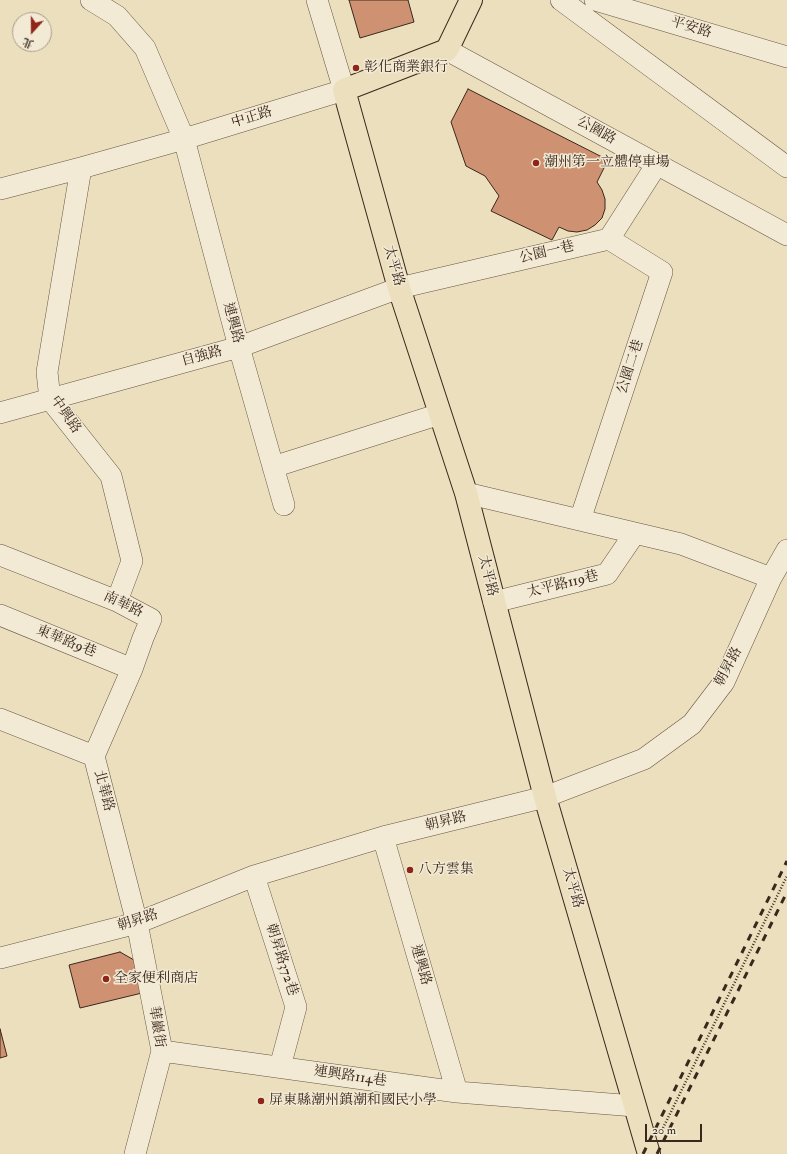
<!DOCTYPE html>
<meta charset="utf-8">
<style>
body{margin:0}
#map{position:relative;width:787px;height:1154px;overflow:hidden;background:#ebdfbd;font-family:"IM FELL Double Pica","Noto Serif TC",serif}
canvas{display:block}
.north{position:absolute;left:12px;top:12px;width:40px;height:40px;box-sizing:border-box;background:#f2ead4;border:1px solid #a99c8a;border-radius:50%;rotate:201deg;font-size:11px;font-weight:700;line-height:16px;text-align:center;color:#3b271c}
.north::after{content:'';display:block;margin:auto;width:14px;height:18px;background:#8f2418;clip-path:polygon(50% 0,100% 100%,50% 72%,0 100%)}
.scale{position:absolute;left:645px;top:1124px;width:57px;height:18px;box-sizing:border-box;border:2px solid #3b271c;border-top:0;padding-left:5px;font-size:12px;line-height:14px;white-space:nowrap;color:#3b271c;-webkit-text-stroke:3px #f2ead4;paint-order:stroke}
</style>
<div id="map">
<canvas width="787" height="1154"></canvas>
<div class="north">北</div>
<div class="scale">20 m</div>
</div>
<script>
const c = document.querySelector('canvas').getContext('2d');
c.lineJoin = 'round';
function paint(path, color) { c.fillStyle = color; c.fill(path, 'evenodd'); }
const poly = rows => new Path2D(rows.map(r => 'M' + r).join(''));
function stroke(path, color, width, dash) { c.strokeStyle = color; c.lineWidth = width; c.lineCap = dash ? 'butt' : 'round'; c.setLineDash(dash || []); c.stroke(path); }
function label(font, color, halo, rows, align = 'center') {
  c.font = font + ' "IM FELL Double Pica","Noto Serif TC",serif'; c.lineWidth = 3; c.setLineDash([]); c.textBaseline = 'middle'; c.strokeStyle = halo; c.fillStyle = color; for (const [text, x, y, turn = 0] of rows) {
    c.save(); c.translate(x, y); c.rotate((+turn || 0) * Math.PI / 180); c.textAlign = isNaN(turn) ? turn : align; if (halo) c.strokeText(text, 0, 0); c.fillText(text, 0, 0); c.restore();
  }
}
const building = poly([
 [349,0,408,0,414,22,360,38,349,0],
 [468,89,608,160,597,182,602,190,605,199,605,209,602,218,595,225,587,230,577,232,568,231,559,227,552,240,491,211,499,196,485,176,466,166,451,122,468,89],
 [120,952,134,960,142,993,80,1008,69,965,120,952],
 [0,1029,7,1056,0,1058,0,1029]
]);
const path = poly([
 [663,1128,787,876]
]);
const minor = poly([
 [91,0,117,16,145,48,184,139,239,347,284,505],
 [561,0,787,167],
 [595,0,787,57],
 [447,50,787,235],
 [81,168,47,372,50,399,111,476,132,561,117,601],
 [0,189,81,168,184,139,344,90,317,0],
 [0,413,239,347,399,288,609,239,657,164],
 [273,467,440,414],
 [466,493,681,544,771,578],
 [580,520,662,272,609,239],
 [0,555,117,601,151,619,143,638,132,669,94,756],
 [494,602,607,574,635,533],
 [0,615,132,669],
 [0,719,94,756,137,923,162,1051,135,1154],
 [383,837,457,1092],
 [254,876,296,1007,280,1067],
 [0,958,137,923,254,876,383,837,545,797,644,759,692,724,724,682,771,578,787,550],
 [162,1051,457,1092,635,1106]
]);
const major = poly([
 [471,0,447,50,344,90,399,288,466,493,545,797,649,1154]
]);
const rail = poly([
 [643,1154,787,861],
 [657,1154,787,892]
]);
const markers = [
 [356,68,4,"#8f2418"],
 [536,163,4,"#8f2418"],
 [410,870,4,"#8f2418"],
 [106,979,4,"#8f2418"],
 [261,1101,4,"#8f2418"]
];
const streetNames = [
 ["平安路",691,28,17],
 ["中正路",252,118,-17],
 ["公園路",596,131,29],
 ["公園一巷",547,253,-13],
 ["太平路",393,266,74],
 ["連興路",232,323,75],
 ["自強路",202,357,-15],
 ["公園二巷",631,367,-72],
 ["中興路",65,415,55],
 ["太平路",487,576,76],
 ["太平路119巷",563,585,-14],
 ["南華路",123,605,25],
 ["東華路9巷",66,642,22],
 ["朝昇路",729,667,-62],
 ["北華路",103,791,75],
 ["朝昇路",446,822,-14],
 ["太平路",572,888,74],
 ["朝昇路",138,921,-18],
 ["朝昇路372巷",281,960,72],
 ["連興路",420,965,74],
 ["華巖街",156,1027,81],
 ["連興路114巷",350,1077,8]
];
const poiNames = [
 ["彰化商業銀行",364,68],
 ["潮州第一立體停車場",544,163],
 ["八方雲集",418,870],
 ["全家便利商店",114,979],
 ["屏東縣潮州鎮潮和國民小學",269,1101]
];
paint(building, '#ce9273');
stroke(building, '#3b271c', 1);
stroke(minor, '#675544', 22);
stroke(major, '#3b271c', 24);
stroke(path, '#3b271c', 2.5, [1, 2]);
stroke(minor, '#f2ead4', 21);
stroke(major, '#ebdfbd', 22);
stroke(rail, '#3b271c', 3, [7, 7]);
for (const [x, y, r, color] of markers) { const dot = new Path2D(); dot.arc(x, y, r, 0, 2 * Math.PI); c.fillStyle = color; c.fill(dot); stroke(dot, '#f2ead4', 1.5); }
label('14px', '#3b271c', '#f2ead4', streetNames);
label('14px', '#3b271c', '#f2ead4', poiNames, 'left');
</script>
